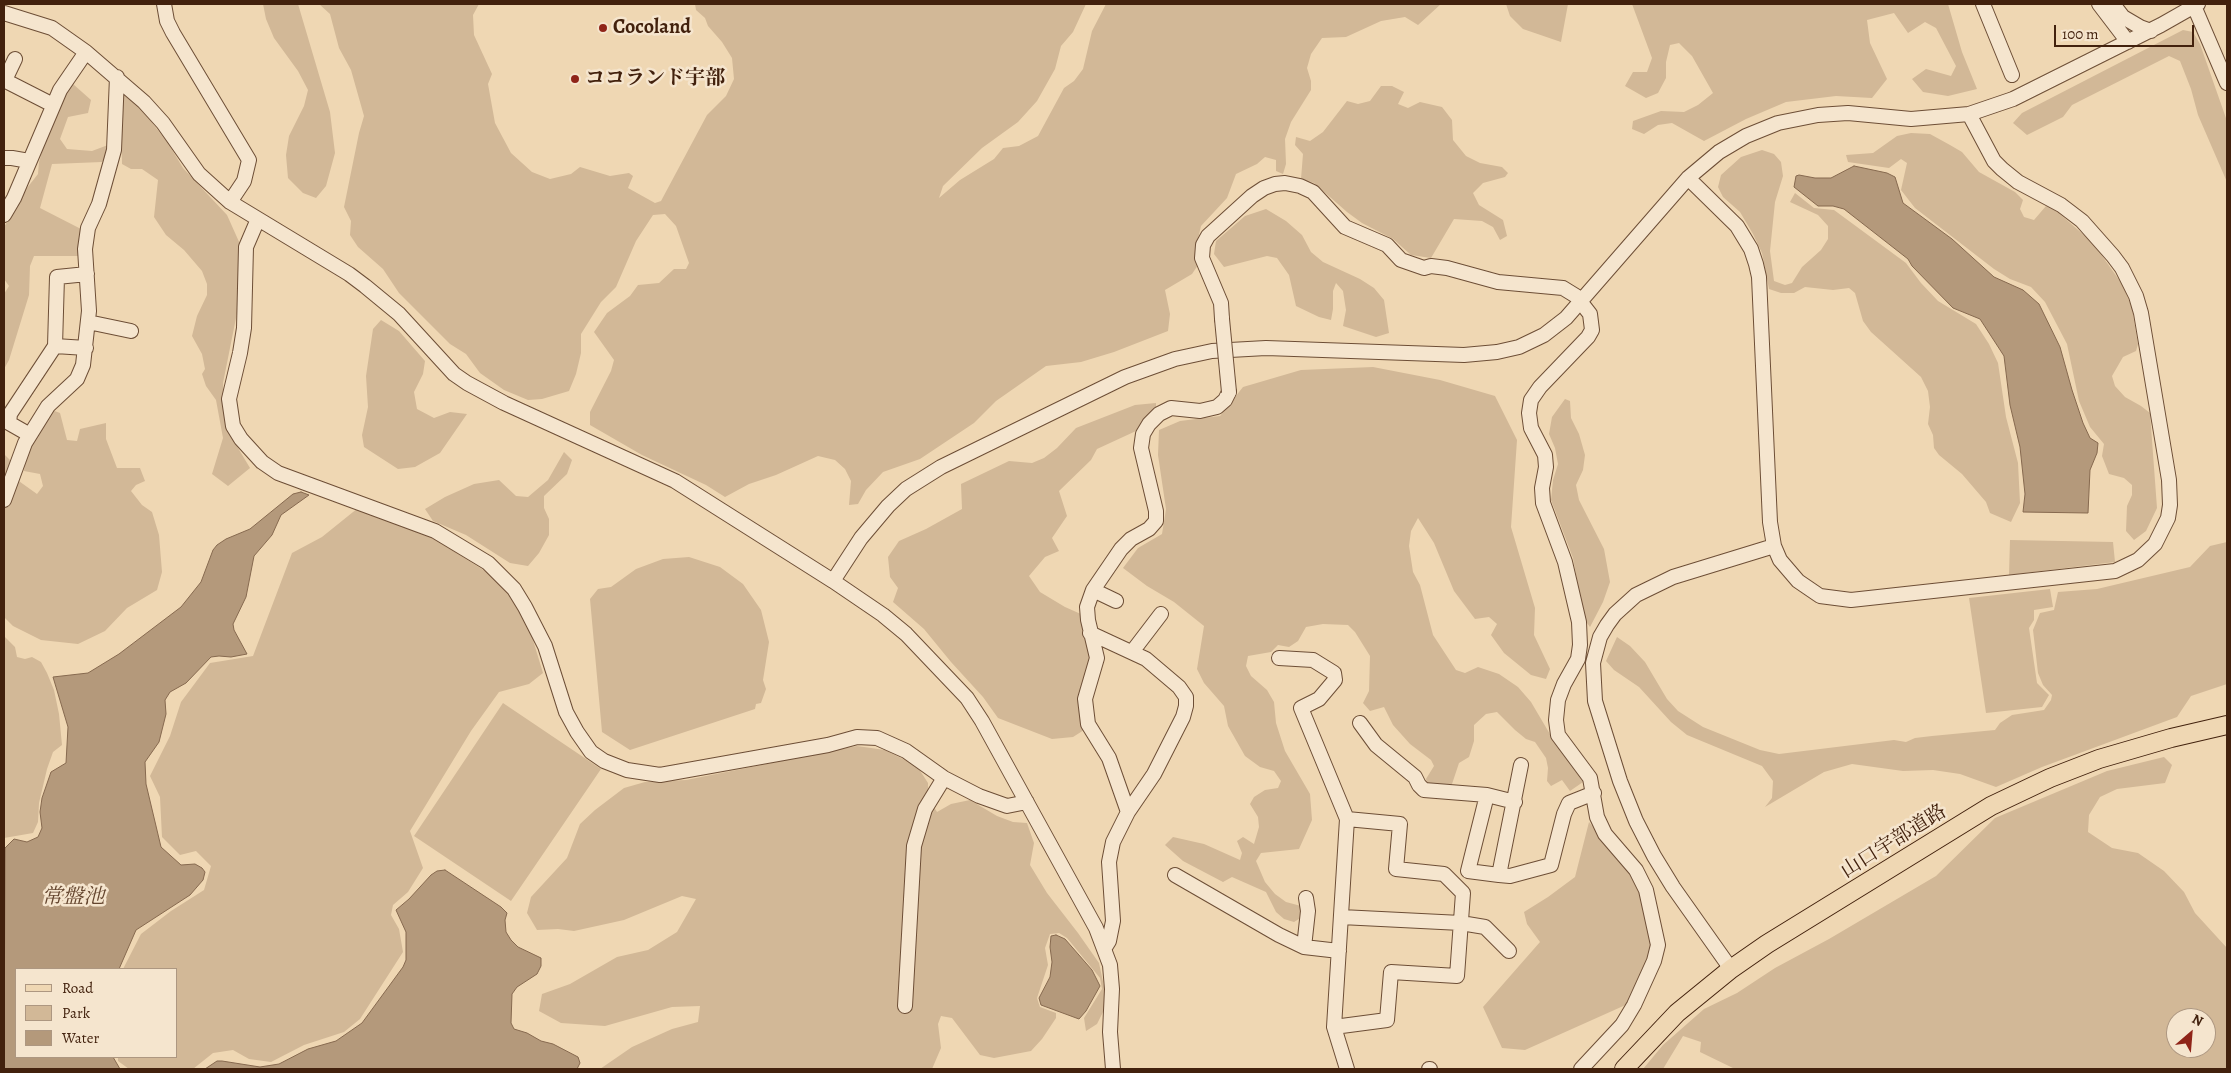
<!DOCTYPE html>
<meta charset="utf-8">
<style>
body{margin:0}
#map{position:relative;width:2231px;height:1073px;overflow:hidden;background:#efd7b3;font-family:Alegreya,serif}
canvas{display:block}
.frame{position:absolute;inset:0;border:5px solid #42210d;pointer-events:none}
.legend{position:absolute;left:15px;top:968px;width:162px;height:90px;box-sizing:border-box;background:#f5e5ce;border:1px solid #ad9781;margin:0;padding:6px 9px;list-style:none;font-size:15px;color:#42210d}
.legend li{display:flex;align-items:center;gap:10px;height:25px}
.legend b{width:25px;border:1px solid #ad9781}
.north{position:absolute;left:2166px;top:1008px;width:50px;height:50px;box-sizing:border-box;background:#f5e5ce;border:1px solid #ad9781;border-radius:50%;rotate:27deg;font-size:14px;font-weight:700;line-height:20px;text-align:center;color:#42210d}
.north::after{content:'';display:block;margin:auto;width:18px;height:22px;background:#8f2418;clip-path:polygon(50% 0,100% 100%,50% 72%,0 100%)}
.scale{position:absolute;left:2054px;top:25px;width:140px;height:22px;box-sizing:border-box;border:2px solid #42210d;border-top:0;padding-left:6px;font-size:15px;line-height:18px;white-space:nowrap;color:#42210d;-webkit-text-stroke:4px #f5e5ce;paint-order:stroke}
</style>
<div id="map">
<canvas width="2231" height="1073"></canvas>
<div class="frame"></div>
<ul class="legend">
<li><b style="height:6px;background:#efd7b3"></b>Road</li>
<li><b style="height:14px;background:#d2b897"></b>Park</li>
<li><b style="height:14px;background:#b4997b"></b>Water</li>
</ul>
<div class="north">N</div>
<div class="scale">100 m</div>
</div>
<script>
const c = document.querySelector('canvas').getContext('2d');
c.lineJoin = 'round';
function paint(path, color) { c.fillStyle = color; c.fill(path, 'evenodd'); }
const poly = rows => new Path2D(rows.map(r => 'M' + r).join(''));
function stroke(path, color, width, dash) { c.strokeStyle = color; c.lineWidth = width; c.lineCap = dash ? 'butt' : 'round'; c.setLineDash(dash || []); c.stroke(path); }
function label(font, color, halo, rows, align = 'center') {
  c.font = font + ' Alegreya,"Noto Serif JP",serif'; c.lineWidth = 5; c.setLineDash([]); c.textBaseline = 'middle'; c.strokeStyle = halo; c.fillStyle = color; for (const [text, x, y, turn = 0] of rows) {
    c.save(); c.translate(x, y); c.rotate((+turn || 0) * Math.PI / 180); c.textAlign = isNaN(turn) ? turn : align; if (halo) c.strokeText(text, 0, 0); c.fillText(text, 0, 0); c.restore();
  }
}
const green = poly([
 [263,4,298,4,330,112,335,153,326,186,316,198,303,193,288,178,286,155,289,136,304,106,308,90,298,71,274,38,266,19],
 [319,4,479,4,473,15,474,35,492,74,488,84,495,123,511,153,532,172,550,179,571,174,580,167,610,176,629,173,633,176,628,188,655,203,661,201,707,115,726,96,734,79,732,58,722,42,708,26,705,18,696,10,695,4,1086,4,1073,32,1061,46,1055,69,1037,101,1018,122,982,148,943,186,939,198,960,180,994,159,1003,148,1019,146,1038,136,1064,88,1074,81,1083,69,1092,31,1106,4,1441,4,1418,25,1405,17,1381,21,1346,37,1322,38,1311,54,1307,68,1311,81,1311,90,1291,122,1285,139,1286,164,1283,174,1276,171,1276,160,1265,157,1257,164,1236,174,1227,198,1201,226,1198,239,1200,262,1192,274,1165,290,1170,314,1168,331,1114,352,1081,362,1046,366,996,401,974,423,920,459,883,472,866,490,858,504,849,505,851,481,845,469,835,460,818,456,776,475,749,484,725,497,706,485,642,455,590,425,590,412,611,371,614,360,594,332,607,313,630,296,638,285,659,283,674,269,686,269,689,263,676,226,665,214,653,215,636,241,616,287,601,302,581,334,581,353,576,374,569,391,542,399,528,400,504,390,480,373,466,354,450,344,399,293,383,269,358,247,350,235,351,221,344,207,359,133,364,116,351,70,339,48,330,14],
 [1506,4,1568,4,1561,42,1523,29,1510,16],
 [1632,4,1948,4,1962,52,1977,89,1948,96,1923,92,1912,79,1926,69,1951,76,1956,66,1936,28,1925,22,1908,33,1894,13,1867,20,1870,43,1887,79,1872,98,1836,96,1786,102,1746,119,1704,141,1672,123,1658,125,1644,134,1632,129,1633,121,1661,111,1684,112,1698,105,1713,93,1692,56,1679,43,1670,45,1666,62,1666,78,1658,93,1646,98,1625,86,1633,72,1647,72,1652,58],
 [2183,30,2193,32,2200,44,2227,121,2227,182,2198,115,2191,89,2180,61,2169,56,2072,105,2063,117,2027,135,2013,123,2022,113],
 [73,84,91,100,88,113,68,117,60,139,67,149,92,151,108,145,108,152,102,162,52,164,40,208,81,229,78,256,34,256,30,266,29,295,9,360,4,369,4,294,9,286,4,279,4,227,27,188,38,174,39,162,52,118,63,97],
 [1381,86,1392,86,1404,92,1398,104,1408,108,1420,102,1442,107,1452,120,1453,140,1466,156,1480,163,1502,167,1508,173,1505,177,1483,183,1473,193,1479,205,1503,220,1507,236,1500,240,1493,227,1482,221,1454,219,1431,258,1411,255,1393,239,1362,223,1347,212,1314,183,1301,179,1303,154,1295,145,1296,137,1310,141,1323,132,1347,101,1358,104,1370,101],
 [124,94,142,110,168,143,183,168,227,215,240,244,237,313,223,383,224,408,232,438,250,468,228,486,212,474,223,438,216,400,206,386,202,374,205,369,202,354,192,336,197,316,207,295,207,284,202,271,184,250,166,235,154,217,158,180,142,169,131,169,122,164,121,109],
 [1911,133,1930,134,1950,145,1962,152,1979,172,2015,192,2023,200,2020,209,2024,217,2034,220,2046,206,2053,208,2093,243,2122,284,2132,308,2138,344,2136,351,2123,357,2112,376,2115,386,2125,397,2141,406,2150,413,2157,508,2146,531,2134,540,2126,531,2127,506,2132,495,2132,485,2124,478,2109,474,2102,456,2104,444,2090,427,2079,401,2067,344,2045,302,2031,287,2010,279,1994,269,1915,208,1901,190,1907,163,1901,159,1889,168,1848,162,1846,155,1873,153,1897,136],
 [1762,150,1774,154,1781,162,1783,176,1775,202,1770,251,1774,281,1785,285,1792,283,1802,267,1821,250,1828,239,1828,226,1818,215,1790,202,1795,193,1814,208,1834,210,1906,263,1921,283,1938,301,1976,324,1989,344,1998,363,2006,417,2018,463,2020,503,2011,522,1990,513,1986,502,1962,474,1939,455,1934,448,1933,435,1928,424,1930,407,1928,391,1921,377,1871,332,1863,321,1855,293,1849,288,1833,290,1805,287,1794,293,1781,293,1769,289,1762,253,1753,234,1740,212,1723,197,1718,187,1721,175,1741,157],
 [1266,209,1286,221,1302,235,1311,252,1323,262,1360,279,1374,288,1384,300,1389,333,1376,337,1343,326,1346,310,1343,291,1336,283,1333,291,1333,309,1331,320,1319,317,1296,306,1289,275,1277,258,1267,256,1224,267,1214,254,1216,241,1245,216],
 [381,320,399,331,425,361,423,374,414,392,417,409,434,418,450,412,467,414,440,453,415,467,398,469,364,447,362,435,368,407,366,376,373,329],
 [1373,367,1440,380,1495,396,1517,440,1511,527,1535,608,1534,635,1550,669,1546,679,1531,675,1504,653,1491,635,1497,624,1489,617,1475,619,1454,591,1434,543,1418,518,1411,531,1409,546,1413,572,1420,585,1433,635,1456,670,1465,673,1478,667,1499,674,1518,687,1531,702,1554,741,1576,768,1583,782,1570,791,1562,780,1551,786,1547,781,1548,768,1546,758,1535,742,1526,739,1515,730,1497,712,1486,714,1474,725,1474,741,1469,757,1459,763,1451,787,1428,785,1426,779,1434,766,1431,760,1410,744,1393,725,1384,707,1370,711,1363,703,1369,691,1370,656,1355,632,1348,625,1323,624,1306,627,1298,641,1289,647,1278,645,1271,652,1248,656,1246,666,1251,676,1267,690,1274,702,1276,723,1285,751,1310,794,1312,820,1299,849,1261,853,1256,861,1265,882,1275,894,1286,902,1301,906,1299,919,1294,922,1284,919,1276,912,1266,892,1232,877,1223,882,1183,861,1165,845,1173,837,1204,844,1240,860,1242,853,1237,841,1243,837,1254,844,1259,827,1258,817,1250,804,1254,797,1265,790,1278,788,1281,781,1274,771,1260,767,1245,756,1228,726,1224,706,1204,683,1197,669,1204,626,1174,602,1147,586,1123,568,1138,548,1162,534,1166,509,1158,455,1159,430,1180,421,1220,416,1243,387,1301,370],
 [1565,399,1570,401,1571,418,1579,434,1585,455,1583,470,1576,485,1579,500,1604,549,1610,582,1603,602,1590,627,1584,619,1573,558,1551,500,1553,480,1558,464,1555,448,1549,434,1552,417],
 [1156,403,1156,408,1136,431,1097,449,1091,460,1059,491,1067,516,1052,538,1059,551,1045,557,1029,576,1040,592,1065,607,1083,615,1095,654,1089,671,1084,730,1073,737,1052,739,998,718,983,697,951,662,924,629,893,602,898,588,890,577,888,557,899,541,926,529,962,509,961,484,1009,461,1032,463,1044,458,1057,448,1076,428,1135,405],
 [52,410,60,413,67,440,77,441,80,429,106,423,106,439,117,468,140,468,145,481,136,485,131,491,142,505,152,512,159,535,162,572,157,590,127,608,105,631,78,644,41,640,13,626,4,617,4,454,10,460,9,474,37,494,43,486,40,474,24,471,25,462,39,429],
 [564,452,572,460,567,474,544,496,544,508,549,519,549,535,539,553,528,566,510,563,466,535,433,521,425,509,445,497,474,484,499,480,516,496,528,497,548,480],
 [358,508,388,518,436,540,507,585,530,630,543,673,529,684,499,692,471,731,410,831,423,868,408,892,393,905,391,915,399,929,403,952,360,1019,344,1032,304,1045,271,1062,249,1059,233,1050,213,1053,193,1069,129,1069,118,1061,118,1057,176,1057,176,969,123,969,141,934,171,911,204,890,211,866,196,851,180,855,162,837,160,797,150,776,170,736,181,702,210,663,253,656,292,553,322,537],
 [2010,540,2113,542,2115,562,2009,575],
 [2227,542,2227,684,2191,696,2177,717,2042,767,1996,787,1960,774,1933,770,1903,771,1852,764,1824,772,1765,807,1772,798,1773,781,1762,766,1687,735,1671,722,1639,687,1614,670,1606,661,1617,637,1630,646,1645,662,1667,699,1678,711,1703,727,1760,750,1779,754,1894,740,1906,742,1915,738,1932,736,1995,730,2000,723,2012,715,2044,710,2051,700,2052,695,2043,685,2038,673,2033,630,2040,613,2054,610,2058,592,2097,589,2190,567,2210,546],
 [689,557,720,567,743,584,761,610,769,642,763,680,766,689,761,703,756,704,755,709,630,750,602,732,590,599,598,589,611,587,636,569,663,559],
 [2050,589,2053,607,2034,610,2034,620,2029,628,2037,683,2049,695,2042,707,1986,713,1969,598],
 [4,636,15,647,17,657,25,659,32,657,41,662,47,673,54,690,59,714,62,745,53,752,47,769,39,803,38,822,33,833,4,838],
 [503,703,601,769,511,901,414,836],
 [857,746,885,750,917,766,928,783,928,797,937,812,951,804,970,800,997,816,1013,822,1027,823,1034,843,1030,865,1047,893,1078,933,1099,963,1105,991,1105,1008,1097,1024,1086,1031,1084,1018,1102,989,1100,978,1067,938,1059,933,1050,934,1045,948,1048,965,1037,998,1040,1007,1056,1013,1056,1018,1042,1039,1031,1051,994,1058,980,1055,952,1018,941,1016,938,1024,941,1048,932,1069,600,1069,632,1047,672,1029,698,1022,700,1006,672,1007,605,1026,561,1023,539,1011,542,994,570,984,617,957,648,950,677,932,696,899,682,896,624,920,574,931,558,929,537,930,527,913,531,897,567,858,580,824,595,810,624,788,645,782,686,780],
 [2164,757,2172,765,2165,783,2117,789,2100,797,2089,815,2088,832,2112,848,2138,853,2164,871,2184,892,2195,913,2227,948,2227,1069,1735,1069,1700,1052,1701,1042,1683,1036,1663,1069,1643,1069,1663,1045,1704,1009,1737,993,1775,968,1829,939,1936,876,1995,818,2107,771],
 [2176,1018,2206,1018,2206,1048,2176,1048],
 [1589,822,1643,889,1652,950,1630,1003,1525,1050,1502,1048,1483,1007,1540,942,1527,924,1524,912,1548,897,1575,877]
]);
const water = poly([
 [1854,166,1887,173,1895,177,1903,203,1952,239,1994,277,2023,290,2039,304,2060,347,2072,390,2083,423,2090,438,2098,443,2097,453,2090,470,2088,513,2023,512,2025,494,2020,447,2010,405,2004,356,1980,319,1953,308,1912,266,1908,259,1844,209,1833,206,1818,206,1794,187,1796,176,1799,175,1815,178,1831,178,1854,166],
 [301,492,309,495,281,515,272,535,254,556,246,597,233,624,234,630,247,654,231,657,219,656,211,657,186,683,170,692,165,700,166,714,159,742,145,762,146,784,161,847,181,865,195,864,202,868,205,872,203,880,190,895,136,930,119,969,16,969,16,1057,113,1057,120,1069,4,1069,5,848,14,839,27,842,38,837,42,828,40,812,42,798,51,772,66,763,68,727,53,677,88,673,119,654,181,607,201,582,213,550,217,545,226,539,250,529,293,494,301,492],
 [445,870,501,907,507,913,505,920,506,932,511,940,518,947,541,958,541,966,537,974,517,987,512,994,511,1023,514,1029,527,1033,541,1041,553,1044,578,1057,580,1063,577,1069,205,1069,217,1061,222,1061,260,1067,279,1064,308,1049,336,1041,362,1023,403,967,406,960,406,932,396,910,409,899,431,875,437,871,445,870],
 [1056,935,1065,939,1092,970,1100,986,1086,1011,1079,1019,1041,1005,1039,998,1050,977,1052,962,1050,947,1051,936,1056,935]
]);
const minor = poly([
 [164,4,167,21,173,33,249,160,244,181,230,202],
 [1983,4,2012,75],
 [2099,4,2128,42],
 [2113,4,2123,17,2140,27,2151,31],
 [2194,6,2227,83],
 [4,13,52,28,86,52,144,102,163,123,199,174,230,202,349,274,365,286,399,314,454,374,467,383,504,403,675,481,833,581,883,615,906,634,967,698,982,721,1096,928,1110,965,1112,989,1110,1032,1113,1069],
 [4,80,53,105],
 [5,80,15,59],
 [4,158,12,158,29,161],
 [1688,178,1737,226,1751,249,1756,264,1759,277,1770,522,1774,546,1780,560,1798,581,1820,596,1851,600,2115,571,2138,560,2155,544,2168,518,2170,505,2169,480,2141,313,2136,296,2122,268,2113,256,2082,221,2061,205,2018,182,2002,169,1994,161,1969,114],
 [4,215,14,198,60,90,86,52],
 [258,219,246,247,244,328,240,353,229,399,233,426,241,439,262,462,278,473,435,531,488,563,514,589,525,607,545,646,566,712,577,732,591,752,604,761,627,770,660,775,828,745,857,737,877,738,906,751,944,778,979,796,1007,806,1027,802],
 [1222,319,1221,303,1202,258,1203,245,1208,236,1252,196,1264,188,1275,184,1285,183,1300,186,1313,192,1345,227,1387,245,1401,260,1424,268,1431,266,1447,268,1498,282,1563,288,1576,296,1590,314,1592,330,1588,337,1540,387,1531,400,1529,413,1531,428,1545,455,1546,467,1542,488,1543,503,1565,562,1579,622,1580,645,1578,659,1564,684,1558,700,1556,720,1558,735,1590,778,1597,817,1605,834,1636,870,1646,890,1658,945,1654,961,1634,1005,1622,1025,1581,1069],
 [88,322,131,331],
 [55,346,86,348],
 [30,435,9,423,10,414,55,346,57,277,87,274],
 [4,500,25,443,48,406,77,379,83,365,89,311,85,249,88,228,99,204,114,150,117,77],
 [833,581,861,538,888,506,906,489,941,467,1125,377,1175,359,1212,351,1266,348,1464,355,1497,352,1519,347,1544,335,1566,318,1688,178,1719,152,1746,136,1778,123,1818,115,1848,113,1911,119,1969,114,2013,99,2161,25,2198,4],
 [1093,590,1116,601],
 [1090,633,1146,659,1179,687,1186,697,1186,706,1183,717,1154,774,1128,812,1113,842,1109,862,1113,921,1109,941,1104,949],
 [1132,652,1161,614],
 [1279,658,1313,660,1334,673,1335,680,1319,699,1301,708,1347,819,1334,1027,1347,1069],
 [1360,723,1376,745,1415,777,1419,785,1424,790,1487,795,1515,802],
 [1521,765,1499,875,1510,876,1551,865,1564,814,1569,803,1594,793],
 [1487,795,1468,871,1499,875],
 [1128,812,1109,758,1088,724,1085,699,1097,658,1088,620,1087,607,1093,590,1121,549,1131,539,1149,529,1156,521,1156,511,1141,448,1143,434,1149,424,1159,414,1171,408,1200,411,1217,407,1225,400,1229,392],
 [1175,875,1279,935,1304,947,1339,951],
 [1341,917,1461,923,1485,927,1509,951],
 [1304,947,1308,911,1306,898],
 [1731,969,1673,887,1654,856,1636,821,1620,781,1595,701,1593,663,1600,637,1607,625,1615,614,1636,595,1673,577,1774,546],
 [905,1006,914,846,925,809,944,778],
 [1334,1027,1387,1020,1391,972,1457,976,1463,893,1444,874,1396,869,1400,824,1347,819],
 [1429,1069,1430,1069]
]);
const major = poly([
 [1624,1069,1677,1013,1731,969,1767,944,1991,806,2050,778,2099,759,2171,738,2227,725]
]);
const minorBridge = poly([
 [1222,319,1229,392]
]);
const markers = [
 [603,28,5,"#8f2418"],
 [575,79,5,"#8f2418"]
];
const poiNames = [
 ["Cocoland",613,28],
 ["ココランド宇部",585,79]
];
const streetNames = [
 ["山口宇部道路",1894,842,-32]
];
const waterNames = [
 ["常盤池",73,898]
];
paint(green, '#d2b897');
paint(water, '#b4997b');
stroke(water, '#86694f', 1);
stroke(minor, '#6d4e36', 16);
stroke(major, '#42210d', 20);
stroke(minor, '#f5e5ce', 14);
stroke(major, '#efd7b3', 18);
stroke(minorBridge, '#6d4e36', 16, []);
stroke(minorBridge, '#f5e5ce', 14);
for (const [x, y, r, color] of markers) { const dot = new Path2D(); dot.arc(x, y, r, 0, 2 * Math.PI); c.fillStyle = color; c.fill(dot); stroke(dot, '#f5e5ce', 2); }
label('bold 20px', '#42210d', '#f5e5ce', poiNames, 'left');
label('20px', '#42210d', '#f5e5ce', streetNames);
label('italic 21px', '#64452e', '#f5e5ce', waterNames);
</script>
